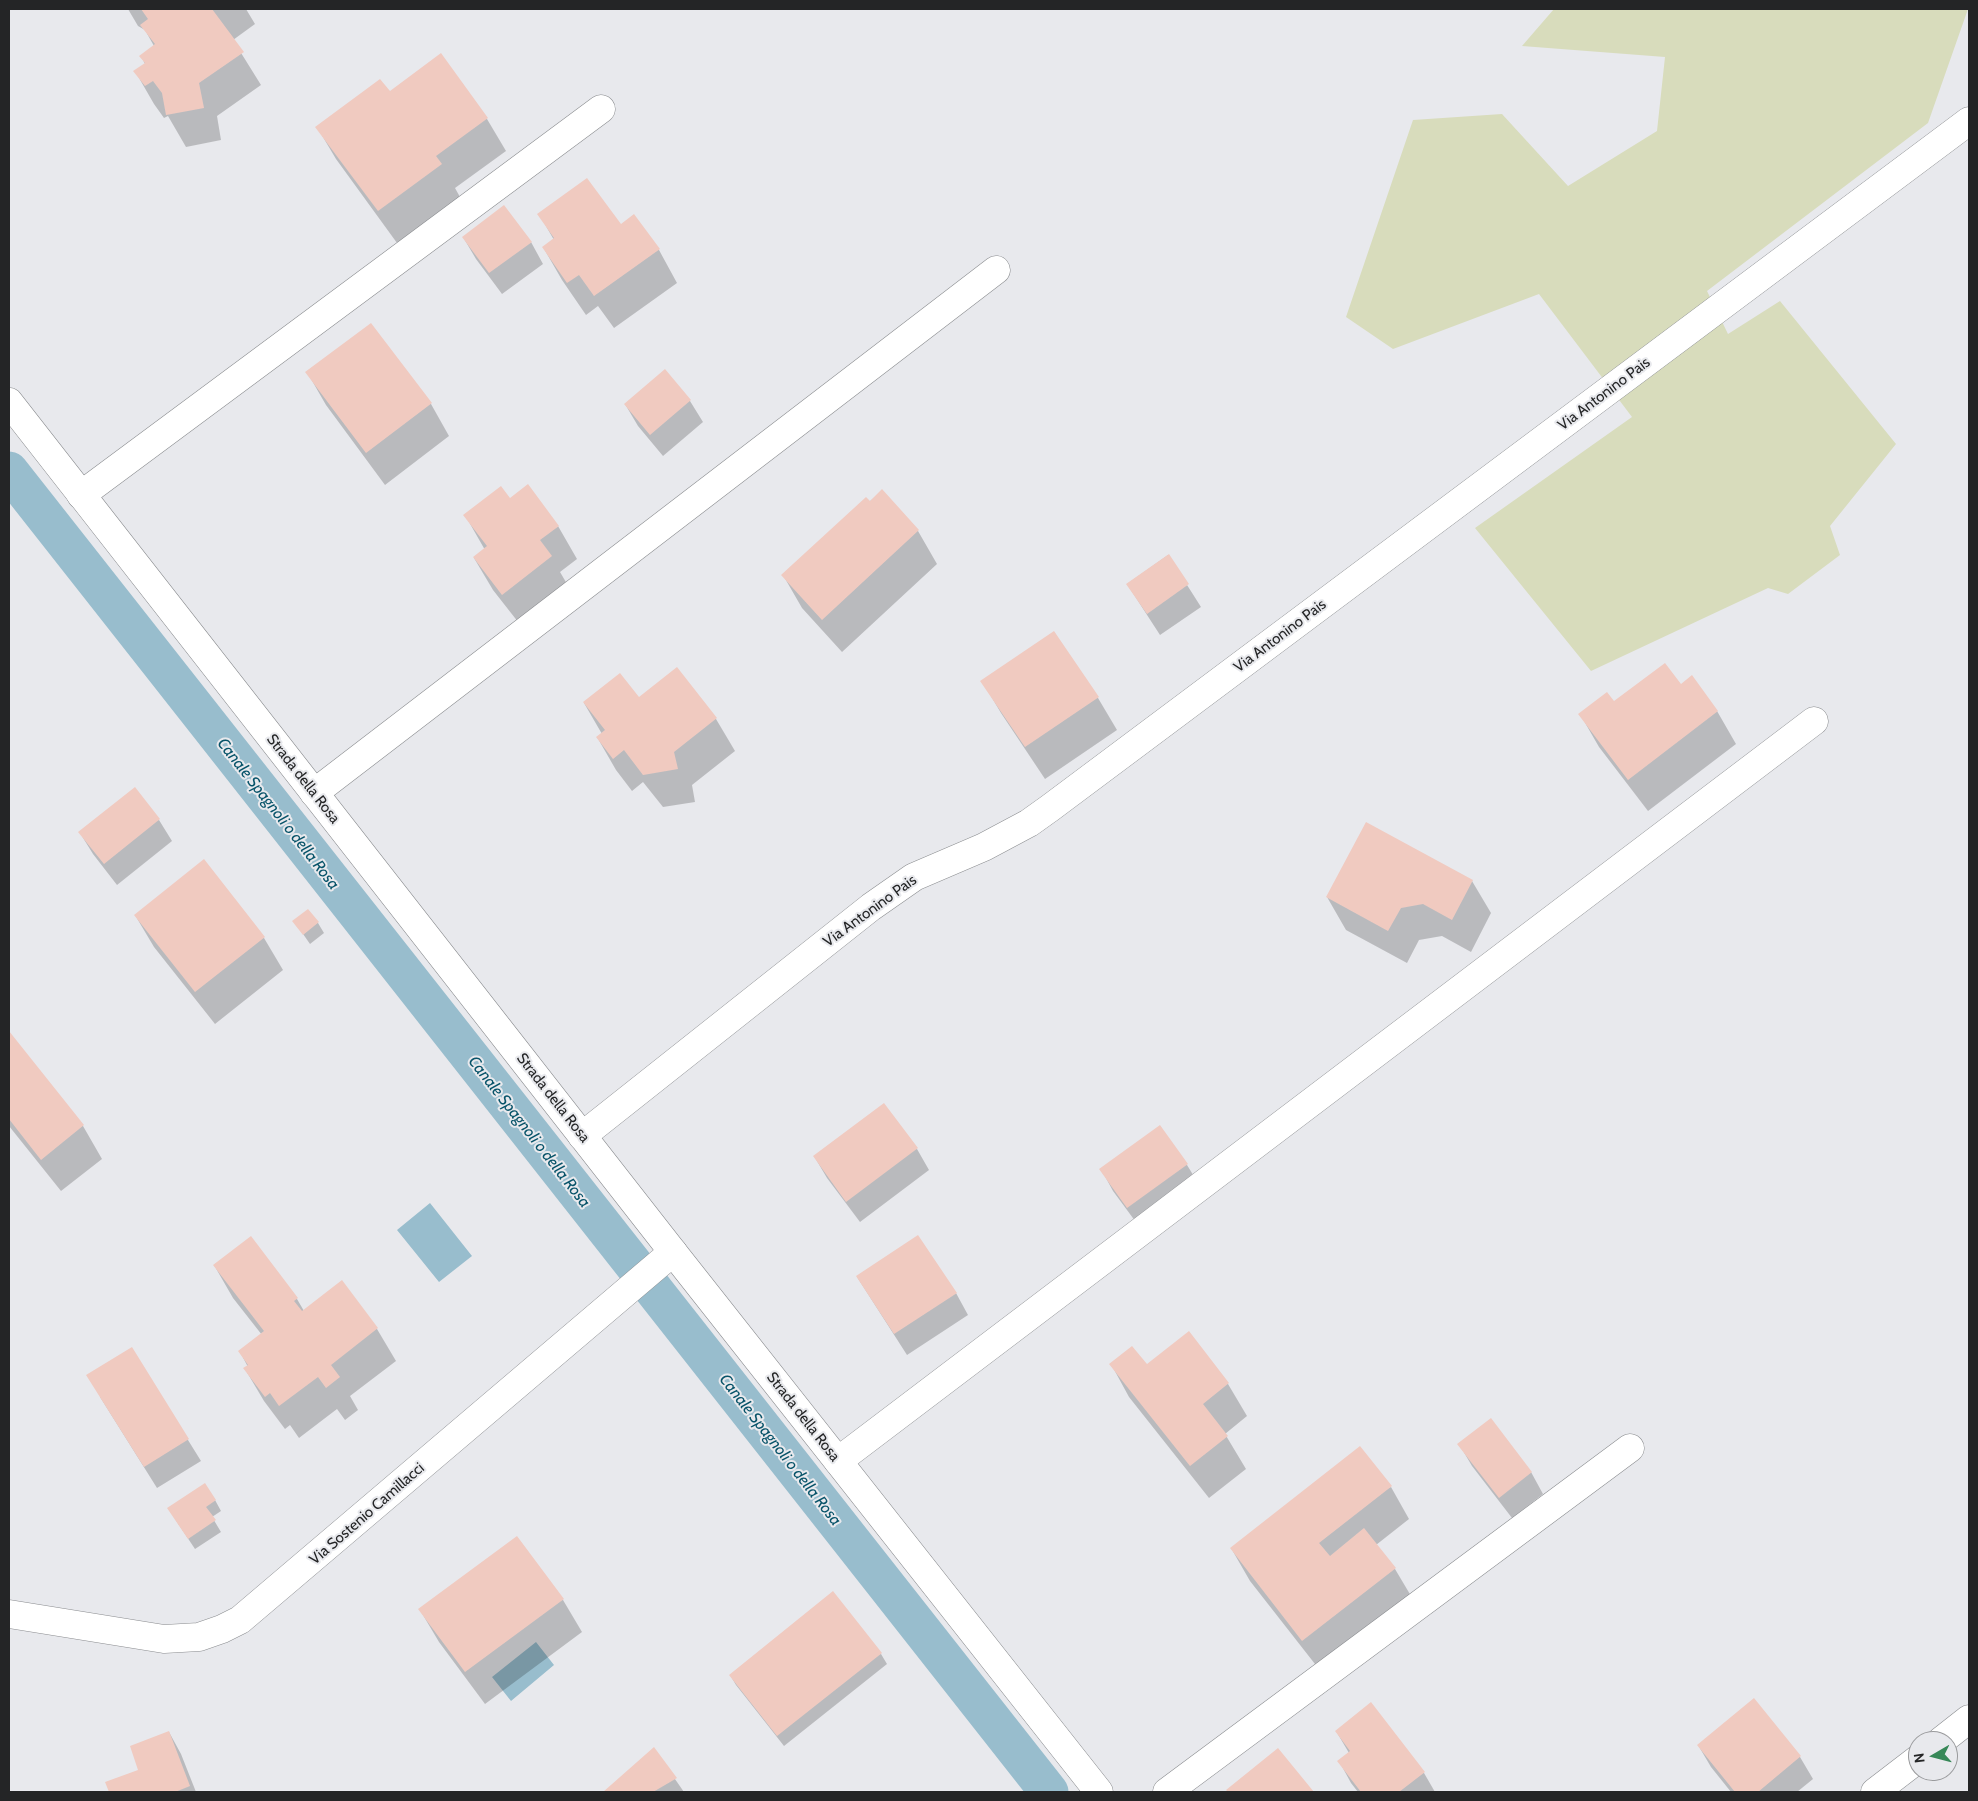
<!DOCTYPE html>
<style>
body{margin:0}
#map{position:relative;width:1978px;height:1801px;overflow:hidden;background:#e8e9ed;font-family:Cabin,sans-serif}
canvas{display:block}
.frame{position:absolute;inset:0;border:10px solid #242526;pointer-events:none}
.north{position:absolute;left:1908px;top:1731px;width:50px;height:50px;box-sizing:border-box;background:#e8e9ed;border:1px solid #9a9b9d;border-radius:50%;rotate:262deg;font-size:14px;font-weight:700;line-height:20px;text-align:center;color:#242526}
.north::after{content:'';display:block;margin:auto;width:18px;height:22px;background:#378858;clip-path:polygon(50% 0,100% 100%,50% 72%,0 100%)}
</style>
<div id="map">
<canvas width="1978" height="1801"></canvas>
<div class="frame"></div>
<div class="north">N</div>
</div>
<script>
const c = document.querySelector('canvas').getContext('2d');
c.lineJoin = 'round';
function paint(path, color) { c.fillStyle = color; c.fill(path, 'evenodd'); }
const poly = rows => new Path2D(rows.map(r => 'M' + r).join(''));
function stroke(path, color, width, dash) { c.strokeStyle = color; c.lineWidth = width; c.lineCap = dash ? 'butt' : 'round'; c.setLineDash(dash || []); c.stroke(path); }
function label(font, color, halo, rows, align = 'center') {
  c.font = font + ' Cabin,sans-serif'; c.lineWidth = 4; c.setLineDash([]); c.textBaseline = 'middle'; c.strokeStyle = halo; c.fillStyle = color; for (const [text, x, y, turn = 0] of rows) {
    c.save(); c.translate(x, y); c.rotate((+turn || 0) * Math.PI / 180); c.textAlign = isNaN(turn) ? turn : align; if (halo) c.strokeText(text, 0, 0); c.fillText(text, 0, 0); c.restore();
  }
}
const green = poly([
 [1554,9,1968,9,1928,123,1707,291,1728,334,1780,301,1896,444,1830,526,1840,555,1788,594,1768,588,1591,671,1475,528,1632,417,1539,294,1393,349,1346,317,1413,120,1502,114,1568,186,1657,131,1665,57,1522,46]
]);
const water = poly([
 [430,1203,472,1256,439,1282,397,1230],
 [536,1642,554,1665,511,1701,492,1677]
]);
const shadow = poly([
 [128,9,246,9,255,24,233,40,261,85,217,116,221,140,186,147,168,116,164,118,154,104,135,71,145,64,141,56,154,46,145,30,138,26],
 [389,92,487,119,506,151,455,188,460,197,397,243,336,159,317,127],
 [539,214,620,226,634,216,659,250,677,283,614,328,598,306,586,315,562,280,543,247,554,240],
 [463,237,531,242,543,264,502,294,476,259],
 [665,371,690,401,703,422,663,456,638,426,625,404],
 [307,372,431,404,449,436,385,485,326,405],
 [882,491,918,531,937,564,842,652,802,608,783,575],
 [510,500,558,526,577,559,560,572,570,589,522,627,493,590,474,558,485,550,465,515],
 [1168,555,1201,607,1160,635,1127,584],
 [1054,632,1098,698,1117,730,1045,779,1001,713,982,681],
 [1680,685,1717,711,1736,744,1648,811,1599,747,1580,714],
 [639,698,716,719,735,751,692,785,695,802,663,807,643,782,632,791,616,770,597,737,602,734,584,703],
 [159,820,172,841,117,885,93,854,80,833],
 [1472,881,1491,913,1471,952,1442,936,1419,940,1407,963,1346,930,1327,897],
 [135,915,264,938,283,970,215,1024,154,947],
 [294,921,318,923,324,933,310,944],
 [9,1033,83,1126,102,1159,61,1191,9,1126],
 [1160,1126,1187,1165,1200,1186,1141,1229,1113,1191,1101,1169],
 [917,1149,929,1170,860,1222,827,1178,814,1156],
 [250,1238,297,1299,304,1311,377,1329,396,1361,350,1396,358,1410,345,1420,337,1409,299,1438,290,1425,285,1429,264,1401,245,1369,248,1367,240,1352,262,1335,233,1298,214,1265],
 [857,1277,956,1293,968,1315,907,1355],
 [1189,1333,1228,1384,1247,1416,1225,1434,1246,1469,1209,1498,1129,1397,1111,1364,1147,1366],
 [131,1348,201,1461,157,1488,100,1397],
 [1459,1444,1531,1472,1543,1494,1512,1518,1472,1466],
 [1391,1487,1409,1519,1376,1545,1395,1569,1414,1601,1322,1673,1250,1581,1231,1548],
 [215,1500,221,1511,212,1517,221,1532,195,1549,175,1519],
 [563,1600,582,1632,485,1704,439,1642,420,1610],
 [881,1654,887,1664,784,1746,736,1685,730,1675],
 [1754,1700,1800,1757,1813,1779,1797,1792,1731,1792,1711,1767,1698,1745],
 [1371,1704,1424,1773,1435,1792,1358,1792,1351,1783,1339,1761,1349,1753,1336,1731],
 [169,1732,181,1754,196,1792,110,1792,107,1783,140,1771],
 [654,1749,684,1792,605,1792],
 [1278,1750,1313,1792,1228,1792,1227,1790]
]);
const canal = poly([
 [9,471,1049,1792]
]);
const building = poly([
 [141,9,212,9,244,52,199,83,204,108,166,115,162,93,153,81,145,86,133,71,145,63,139,56,155,44,140,25,148,19],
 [441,53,488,118,436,156,442,164,378,211,315,127,380,79,390,91],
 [587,178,621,224,634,214,660,249,594,296,579,275,567,283,542,247,554,238,537,214],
 [504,205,532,242,489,273,462,237],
 [371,323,432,403,366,453,305,372],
 [665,369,691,400,650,435,624,404],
 [528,484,559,526,540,540,552,556,502,595,473,557,487,546,463,515,501,486,510,498],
 [882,489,919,530,822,620,781,575,866,497,870,501],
 [1169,554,1189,584,1147,614,1126,584],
 [1054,631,1099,697,1025,747,980,681],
 [1665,663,1681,684,1692,675,1718,711,1628,780,1578,714,1607,692,1614,701],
 [677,667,717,718,674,752,678,769,643,775,624,750,613,759,596,737,605,730,583,702,620,673,639,697],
 [135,787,160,819,104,864,78,832],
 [1366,822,1473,880,1452,920,1423,904,1401,908,1388,931,1326,897],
 [204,859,265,937,195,992,134,915],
 [308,909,319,922,303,935,292,921],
 [9,1031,84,1125,41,1160,9,1119],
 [884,1103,918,1148,846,1202,813,1156],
 [1160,1125,1188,1164,1127,1208,1099,1169],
 [918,1235,957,1293,894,1334,856,1276],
 [251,1236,298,1298,294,1301,302,1311,342,1280,378,1328,331,1365,340,1377,326,1388,318,1377,279,1406,270,1393,265,1397,243,1368,248,1365,238,1351,264,1331,213,1265],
 [1189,1331,1229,1383,1203,1404,1228,1436,1190,1466,1109,1364,1132,1346,1147,1364],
 [132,1347,189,1439,144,1467,86,1375],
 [1491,1418,1532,1472,1499,1498,1457,1444],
 [1360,1446,1392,1486,1319,1543,1330,1556,1364,1528,1396,1568,1302,1641,1230,1548],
 [205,1483,216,1500,206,1507,216,1520,188,1539,167,1508],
 [517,1536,564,1599,465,1672,418,1609],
 [833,1591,882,1653,777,1736,729,1675],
 [1754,1698,1801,1756,1758,1792,1735,1792,1697,1745],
 [1371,1702,1425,1772,1399,1792,1361,1792,1337,1761,1350,1751,1335,1731],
 [169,1731,190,1786,175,1792,109,1792,105,1782,138,1770,130,1746],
 [654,1747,677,1778,653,1792,603,1792],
 [1278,1748,1314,1792,1228,1792,1226,1790]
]);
const minor = poly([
 [81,495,601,109],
 [314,793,996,270],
 [582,1136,871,907,914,877,984,847,1029,823,1050,808,1969,121],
 [838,1461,1814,721],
 [9,1614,164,1639,199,1637,222,1629,240,1620,673,1252],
 [1941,1741,1969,1719],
 [1167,1792,1630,1448],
 [1875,1792,1918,1759]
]);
const tertiary = poly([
 [9,402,673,1252,1099,1792]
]);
const streetNames = [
 ["Via Antonino Pais",1604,394,-37],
 ["Via Antonino Pais",1280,636,-37],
 ["Strada della Rosa",303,779,52],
 ["Via Antonino Pais",870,911,-36],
 ["Strada della Rosa",553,1098,52],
 ["Strada della Rosa",803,1417,52],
 ["Via Sostenio Camillacci",367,1514,-41]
];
const waterNames = [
 ["Canale Spagnoli o della Rosa",278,814,52],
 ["Canale Spagnoli o della Rosa",529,1132,52],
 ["Canale Spagnoli o della Rosa",780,1450,52]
];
paint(green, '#d8dcbc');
paint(water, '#98bdcd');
paint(shadow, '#0003');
stroke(canal, '#98bdcd', 39);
paint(building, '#f0cac0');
stroke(minor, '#8a8c8f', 29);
stroke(tertiary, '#8a8c8f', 29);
stroke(minor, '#fff', 28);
stroke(tertiary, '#fff', 28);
label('15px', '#242526', '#e8e9ed', streetNames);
label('italic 16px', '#075369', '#e8e9ed', waterNames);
</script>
